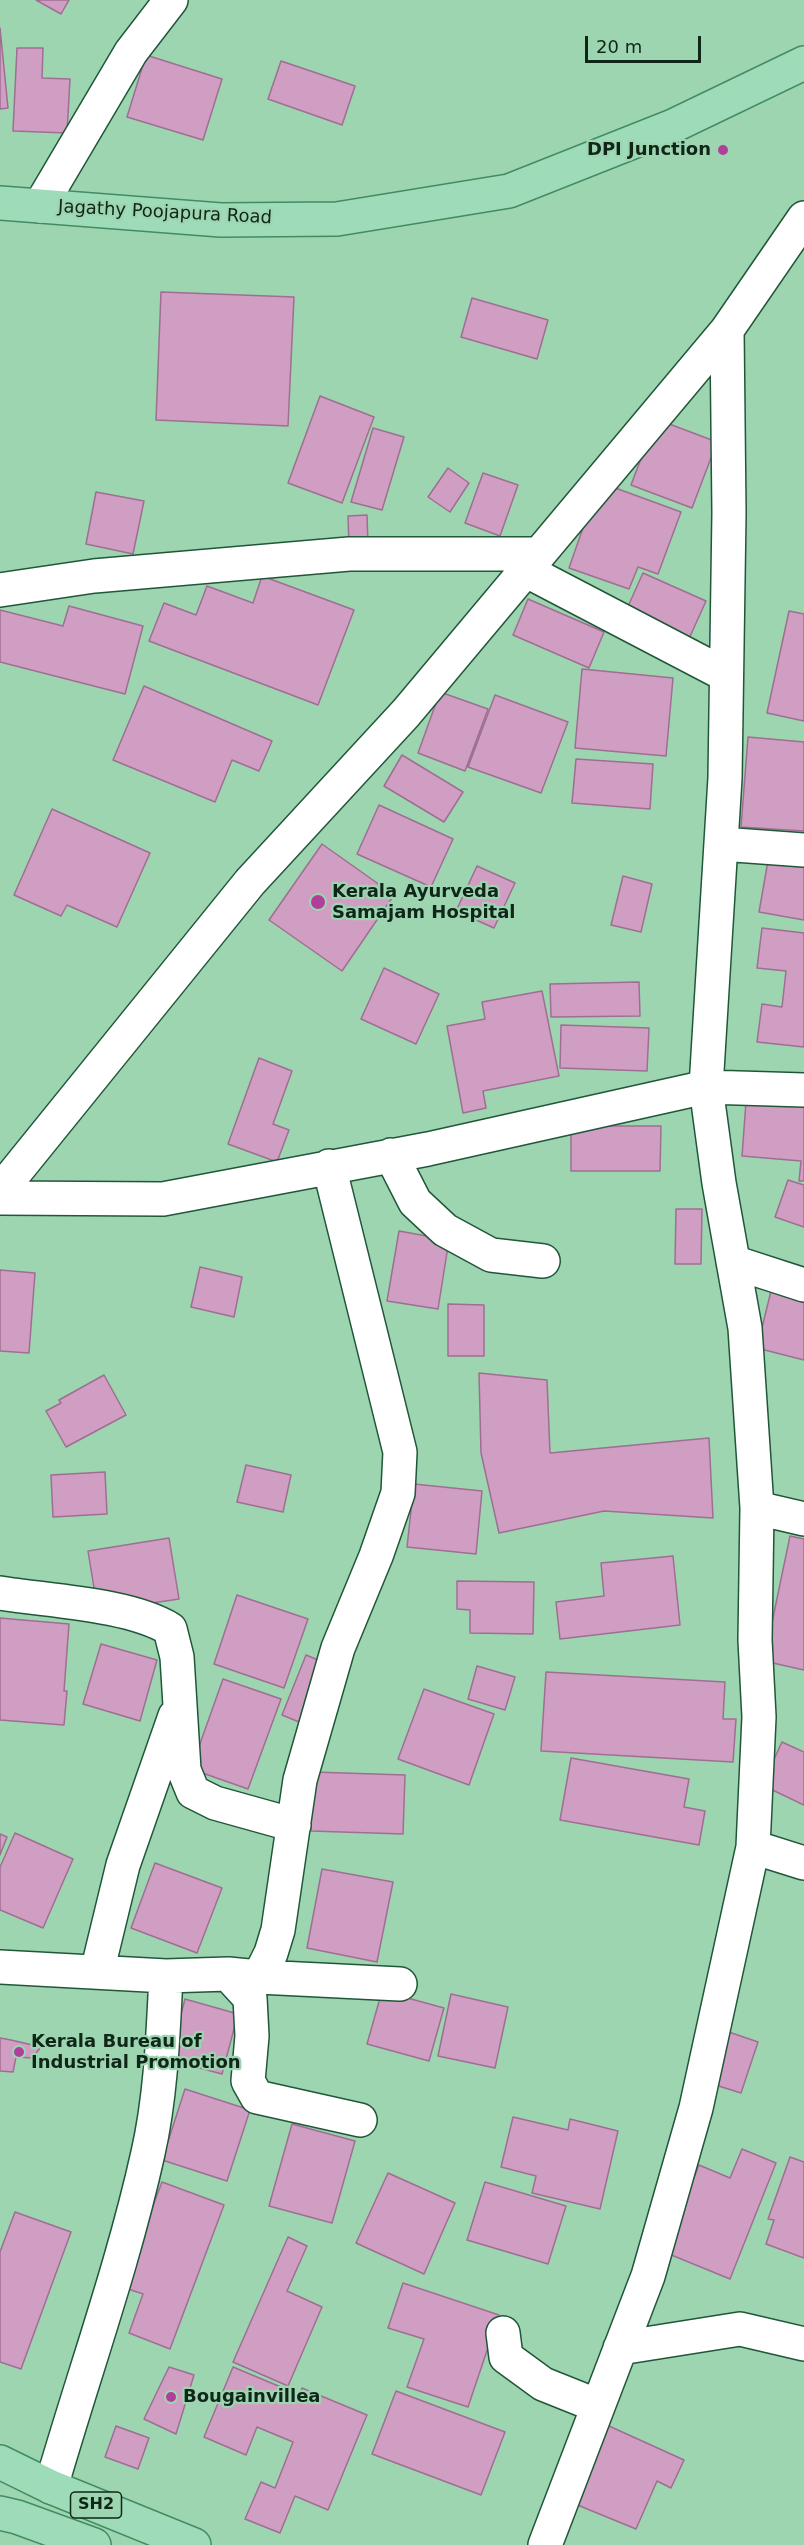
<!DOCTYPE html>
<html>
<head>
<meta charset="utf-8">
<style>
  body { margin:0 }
  #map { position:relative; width:804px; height:2545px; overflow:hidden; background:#9dd5b1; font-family:"DejaVu Sans",sans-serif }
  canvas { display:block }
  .scale { position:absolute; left:585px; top:36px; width:116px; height:27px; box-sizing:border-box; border:3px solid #102619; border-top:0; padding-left:8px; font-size:18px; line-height:21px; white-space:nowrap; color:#102619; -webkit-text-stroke:4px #9dd5b1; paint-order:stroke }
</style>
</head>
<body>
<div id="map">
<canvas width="804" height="2545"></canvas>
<div class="scale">20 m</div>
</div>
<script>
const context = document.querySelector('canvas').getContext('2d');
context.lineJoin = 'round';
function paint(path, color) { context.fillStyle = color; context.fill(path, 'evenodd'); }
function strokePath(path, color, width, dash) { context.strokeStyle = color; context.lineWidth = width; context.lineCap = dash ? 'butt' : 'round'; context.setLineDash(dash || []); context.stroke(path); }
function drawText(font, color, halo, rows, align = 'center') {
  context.font = font + ' "DejaVu Sans",sans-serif'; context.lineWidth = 4.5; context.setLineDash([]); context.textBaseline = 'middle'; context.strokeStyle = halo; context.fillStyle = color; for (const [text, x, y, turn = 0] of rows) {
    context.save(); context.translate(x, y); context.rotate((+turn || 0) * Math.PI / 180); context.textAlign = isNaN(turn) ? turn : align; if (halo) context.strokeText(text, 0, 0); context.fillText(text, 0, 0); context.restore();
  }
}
const building = new Path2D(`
  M36,0h33l-8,14z
  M0,28l8,80 -8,1z
  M17,48h26l-1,30 28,1 -3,54 -54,-2z
  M146,55l76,24 -19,61 -76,-23z
  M281,61l74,25 -13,39 -74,-26z
  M161,292l133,5 -6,129 -132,-6z
  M472,298l76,22 -11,39 -76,-22z
  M320,396l54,21 -32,86 -54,-20z
  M656,419l61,23 -25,66 -61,-23z
  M373,428l31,9 -22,73 -31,-8z
  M448,468l21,15 -19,29 -22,-15z
  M483,473l35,12 -18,51 -35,-13z
  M599,482l82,30 -23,62 -20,-7 -9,22 -60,-21z
  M96,492l48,9 -11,53 -47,-10z
  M367,515l1,30 -19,1 -1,-30z
  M643,573l63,28 -18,40 -63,-28z
  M262,576l92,34 -36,95 -169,-64 15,-38 32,12 11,-29 46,17z
  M528,599l76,33 -15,36 -76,-33z
  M69,606l74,20 -18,68 -125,-32v-52l63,16z
  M789,611l15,3v107l-37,-8z
  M582,669l91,9 -7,78 -91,-8z
  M144,686l128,55 -13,30 -27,-11 -17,42 -102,-42z
  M440,692l48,17 -23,62 -47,-18z
  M495,695l73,27 -27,71 -73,-26z
  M748,737l56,5v89l-63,-4z
  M402,755l61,37 -19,30 -60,-36z
  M576,759l77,5 -3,45 -78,-6z
  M379,805l74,34 -22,48 -74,-33z
  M52,809l98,44 -33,74 -50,-22 -6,11 -47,-21z
  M322,844l72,51 -52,76 -73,-51z
  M769,855l35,7v58l-45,-8z
  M477,866l38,17 -21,45 -38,-17z
  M623,876l29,8 -11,48 -30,-7z
  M762,928l42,5v114l-47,-5 5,-38 20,3 4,-36 -29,-3z
  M384,968l55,26 -23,50 -55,-25z
  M639,982l1,34 -89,1 -1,-33z
  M542,991l17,85 -76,15 3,17 -23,5 -16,-87 38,-7 -3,-17z
  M561,1025l88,3 -2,43 -87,-3z
  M259,1058l33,13 -19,53 16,6 -12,32 -49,-18z
  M746,1102l58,4v75h-5l2,-20 -59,-5z
  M571,1126h90l-1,45h-89z
  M788,1180l16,5v42l-29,-10z
  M676,1209h26l-1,55h-26z
  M399,1231l50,9 -11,69 -51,-8z
  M200,1267l42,10 -8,40 -43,-10z
  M0,1270l35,3 -6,80 -29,-2z
  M772,1287l32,8v65l-47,-12z
  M448,1304l36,1v51h-36z
  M479,1373l68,7 3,73 159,-15 4,80 -109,-7 -105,22 -18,-80z
  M104,1375l22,40 -60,32 -20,-36 15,-8 -2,-3z
  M246,1465l45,10 -8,37 -46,-10z
  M105,1472l2,42 -54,3 -2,-42z
  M414,1484l68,7 -6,63 -69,-7z
  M790,1536l14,3v131l-40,-9z
  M169,1538l10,61 -40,6 -42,1 -9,-55z
  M673,1556l7,69 -120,14 -4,-37 48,-6 -3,-33z
  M457,1581l77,1 -1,52 -63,-1v-23l-13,-1z
  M237,1595l71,24 -24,69 -70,-24z
  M0,1618l69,6 -5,67h3l-3,34 -64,-5z
  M101,1644l56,16 -17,61 -57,-17z
  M306,1655l22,9 -24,60 -22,-9z
  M477,1666l38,11 -10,33 -37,-11z
  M546,1672l179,10 -2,37h13l-3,43 -192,-11z
  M223,1679l58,20 -33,90 -57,-20z
  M424,1689l70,25 -25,71 -71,-26z
  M782,1742l22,10v53l-42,-20z
  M571,1758l118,21 -5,28 21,4 -6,34 -139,-25z
  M313,1772l92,3 -2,59 -92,-3z
  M15,1833l58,26 -30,69 -43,-18v-43z
  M0,1834l7,3 -7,18z
  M155,1863l67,25 -25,65 -66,-25z
  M322,1869l71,13 -16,80 -70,-14z
  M382,1991l62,17 -15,53 -62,-17z
  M451,1994l57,13 -13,61 -57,-12z
  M185,1999l53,15 -16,60 -53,-14z
  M726,2031l32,11 -17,51 -32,-10z
  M0,2038l11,2 30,7 -9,11 -16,-1 -3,15 -13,-1z
  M185,2089l65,21 -23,71 -65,-21z
  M513,2117l55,13 2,-11 48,12 -18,78 -68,-16 4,-17 -35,-9z
  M292,2124l63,17 -23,82 -63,-17z
  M742,2149l34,14 -46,116 -66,-27 35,-87 31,13z
  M790,2157l14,5v96l-38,-14 8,-24 -6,-1z
  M388,2173l67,30 -31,71 -68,-31z
  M162,2182l62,23 -54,144 -41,-16 14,-39 -21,-7z
  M485,2182l81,24 -18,58 -81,-24z
  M15,2212l56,20 -50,137 -21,-7v-110z
  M288,2237l19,9 -20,45 35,16 -34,79 -55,-24z
  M403,2283l96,32 -31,92 -61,-20 17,-48 -36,-11z
  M169,2367l25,8 -18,59 -32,-15z
  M233,2367l67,28 2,-7 65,27 -39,95 -33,-14 -15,37 -35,-14 16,-37 14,6 18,-46 -36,-15 -11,28 -42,-18z
  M396,2391l109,41 -24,63 -109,-41z
  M116,2426l33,12 -11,31 -33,-12z
  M609,2426l75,34 -13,28 -14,-7 -21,48 -61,-25z`);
const minor = new Path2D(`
  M40,206l91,-154 40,-52
  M525,570l201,105
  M0,590l94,-14 255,-22h189
  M721,844l83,6
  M391,1155l24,47 30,28 46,25 52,6
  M0,1191l250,-309 156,-169 321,-383 77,-112
  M0,1198l163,1 265,-50 278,-62 98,3
  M733,1262l71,23
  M757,1508l47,11
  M0,1593c49,8 129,11 170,36l7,28 7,113 9,22 22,11 79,22
  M753,1847l51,16
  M0,1967l166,9 62,-2 31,3 12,-24 7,-23 22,-150 38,-132 38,-92 22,-63 2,-41 -71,-286
  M97,1972l26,-107 52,-149
  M228,1974l22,24 2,38 -4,45 9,16 103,23
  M259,1977l141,7
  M503,2333l3,24 37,27 55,22
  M620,2348l120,-19 64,15
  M51,2487c32,-111 72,-221 97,-334 13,-57 15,-118 18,-177
  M545,2545l103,-269 48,-168 57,-261 6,-130 -4,-77 2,-132 -12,-180 -26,-145 -13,-96 19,-309 4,-265 -2,-183`);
const major = new Path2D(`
  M0,203l221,17 116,-1 172,-28 164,-65 131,-63
  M0,2462l51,25 143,58
  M0,2513l17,4 77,28`);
const markers = [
  [723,150,6,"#b03f9a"],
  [318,902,8,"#b03f9a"],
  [19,2052,6,"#b03f9a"],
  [171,2397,6,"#b03f9a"]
];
const shields = [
  [96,2505,51]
];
const shieldNames = [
  ["SH2",96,2505]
];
const poiNames = [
  ["DPI Junction",711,150,"right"],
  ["Kerala Ayurveda",332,892],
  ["Samajam Hospital",332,913],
  ["Kerala Bureau of",31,2042],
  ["Industrial Promotion",31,2063],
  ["Bougainvillea",183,2397]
];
const streetNames = [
  ["Jagathy Poojapura Road",165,213,3]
];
paint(building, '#d09ec2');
strokePath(building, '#9e6f92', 1.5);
strokePath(minor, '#215739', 36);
strokePath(major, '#428c62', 36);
strokePath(minor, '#fff', 33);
strokePath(major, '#9edbb8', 33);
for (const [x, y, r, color] of markers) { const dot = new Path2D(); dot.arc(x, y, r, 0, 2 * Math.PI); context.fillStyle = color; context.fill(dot); strokePath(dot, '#9dd5b1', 2); }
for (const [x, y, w] of shields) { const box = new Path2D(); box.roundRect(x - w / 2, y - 13, w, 26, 4.5); context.fillStyle = '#9dd5b1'; context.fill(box); strokePath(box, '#102619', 1.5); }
drawText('bold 16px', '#102619', null, shieldNames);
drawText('bold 18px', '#102619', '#9dd5b1', poiNames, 'left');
drawText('18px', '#102619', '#9dd5b1', streetNames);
</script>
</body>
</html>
